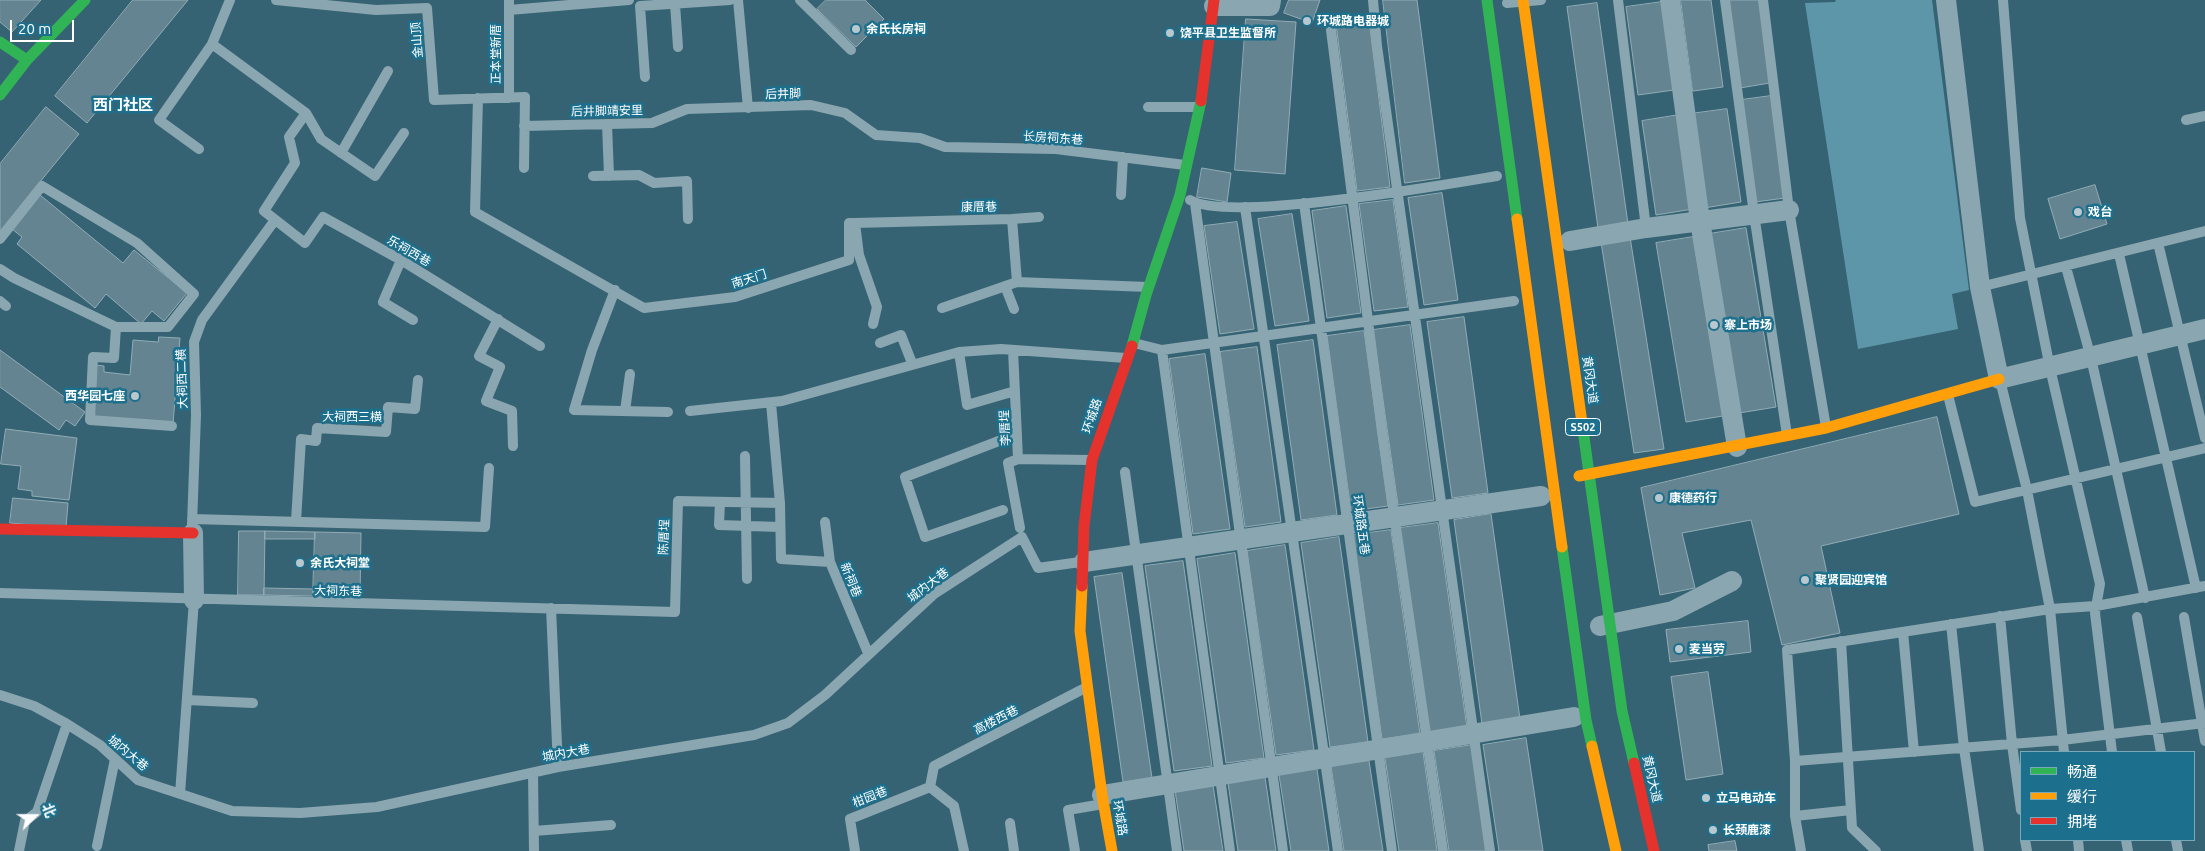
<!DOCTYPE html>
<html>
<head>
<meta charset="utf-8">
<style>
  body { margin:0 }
  #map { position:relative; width:2205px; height:851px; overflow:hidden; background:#366373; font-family:Ubuntu,"Noto Sans SC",sans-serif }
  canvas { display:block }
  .legend { position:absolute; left:2020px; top:751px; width:175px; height:90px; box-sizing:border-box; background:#1c708d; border:1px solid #77a9bb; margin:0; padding:6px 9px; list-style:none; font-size:15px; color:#fff }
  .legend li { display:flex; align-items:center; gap:10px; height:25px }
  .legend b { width:25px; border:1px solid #77a9bb }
  .north { position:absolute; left:10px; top:791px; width:50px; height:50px; -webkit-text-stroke:4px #1c708d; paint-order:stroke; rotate:68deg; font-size:14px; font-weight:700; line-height:20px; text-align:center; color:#fff }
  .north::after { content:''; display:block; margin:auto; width:18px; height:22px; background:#fff; clip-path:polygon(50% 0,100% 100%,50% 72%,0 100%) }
  .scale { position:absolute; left:10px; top:20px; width:64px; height:22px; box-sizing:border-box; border:2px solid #fff; border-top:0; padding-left:6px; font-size:15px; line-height:18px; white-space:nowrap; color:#fff; -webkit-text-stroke:4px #1c708d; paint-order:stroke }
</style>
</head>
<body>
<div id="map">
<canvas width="2205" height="851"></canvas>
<ul class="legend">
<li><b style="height:6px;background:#30b455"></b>畅通</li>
<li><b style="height:6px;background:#ff9f0a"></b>缓行</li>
<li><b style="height:6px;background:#e5322d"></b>拥堵</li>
</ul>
<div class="north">北</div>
<div class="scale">20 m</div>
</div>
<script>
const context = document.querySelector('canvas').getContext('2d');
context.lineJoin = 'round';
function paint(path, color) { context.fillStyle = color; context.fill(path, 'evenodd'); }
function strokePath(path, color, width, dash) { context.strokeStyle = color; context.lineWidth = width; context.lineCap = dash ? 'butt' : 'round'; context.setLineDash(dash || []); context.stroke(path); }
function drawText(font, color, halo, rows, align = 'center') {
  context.font = font + ' Ubuntu,"Noto Sans SC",sans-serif'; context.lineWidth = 5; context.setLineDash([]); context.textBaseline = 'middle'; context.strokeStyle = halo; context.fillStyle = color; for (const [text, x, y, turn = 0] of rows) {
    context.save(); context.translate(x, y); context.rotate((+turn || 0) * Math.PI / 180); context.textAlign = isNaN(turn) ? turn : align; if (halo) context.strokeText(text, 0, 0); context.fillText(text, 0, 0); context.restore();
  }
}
const water = new Path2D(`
  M1836,0h96l37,290 -17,4 6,35 -100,20 -53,-346 30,-1z`);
const building = new Path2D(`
  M0,0h41l-29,32 -12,-10z
  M133,0h55l-101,123 -32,-27z
  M826,0h39l19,19 -28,28 -39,-38z
  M1289,0h31l-8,23 -28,-10z
  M1383,0h34l23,178 -35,5z
  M1681,0h30l12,87 -30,4z
  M1728,0h31l11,83 -30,5z
  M1662,2l12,88 -36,5 -12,-88z
  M1597,3l31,221 -30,4 -31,-221z
  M1246,19l50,3 -11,152 -50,-4z
  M1369,20l21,167 -33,4 -21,-167z
  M1771,96l14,102 -30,4 -14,-102z
  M46,107l33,27 -79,97v-67z
  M1727,109l14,93 -37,6 -14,-94z
  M1679,115l14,94 -37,6 -14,-94z
  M1202,168l29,5 -4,29 -30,-5z
  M2095,185l12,39 -47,15 -12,-40z
  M1442,193l16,107 -34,5 -16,-107z
  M40,195l83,68 11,-13 53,43 -23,28 -12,-10 -11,13 -35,-30 -11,14 -78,-64 5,-7 -10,-8z
  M1393,200l15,107 -34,4 -15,-107z
  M1346,206l15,107 -34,5 -15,-107z
  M1292,214l17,107 -34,5 -17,-107z
  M1237,222l17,107 -34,5 -16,-108z
  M1746,228l30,179 -37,6 -30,-179z
  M1630,237l34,212 -30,4 -33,-211z
  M1693,237l30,179 -37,6 -30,-179z
  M1464,317l24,176 -36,5 -25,-176z
  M1410,325l24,175 -36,5 -25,-175z
  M1364,331l24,175 -37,5 -24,-175z
  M159,337l21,1 -7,86 -80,-6 3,-53 8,1v6l26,3 3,-35 25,2z
  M1313,340l24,175 -36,5 -24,-175z
  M1257,347l24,175 -36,5 -25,-175z
  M0,350l85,62 -10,14 -9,-6 -7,10 -59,-43z
  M1205,354l25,175 -37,5 -24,-175z
  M1937,417l22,97 -138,32 19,87 -58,12 -31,-125 -69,13 13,55 -35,7 -19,-107z
  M6,429l71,9 -8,62 -37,-4v-5l-14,-2 3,-23 -20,-2z
  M13,498l55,5 -2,25 -56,-5z
  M1491,514l29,205 -38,5 -28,-204z
  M1438,523l29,205 -38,5 -29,-205z
  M1391,530l29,204 -38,5 -29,-204z
  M239,531h26l-1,64h-26z
  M265,531l50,1v7h-50z
  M315,532l46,1 -1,64 -47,-1z
  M1339,537l29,205 -38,5 -29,-204z
  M1285,545l29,205 -38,5 -29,-204z
  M1235,553l29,205 -38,5 -29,-204z
  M1183,561l29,205 -38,5 -29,-205z
  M1122,573l30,205 -29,4 -29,-205z
  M264,588l50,1 -1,7 -49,-1z
  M1748,621l3,31 -81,10 -4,-32z
  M1708,672l15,102 -37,6 -15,-103z
  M1526,738l17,113h-44l-16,-106z
  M1472,745l15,106h-38l-15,-100z
  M1423,752l14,99h-38l-14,-93z
  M1369,761l14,90h-39l-13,-85z
  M1317,769l12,82h-38l-12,-76z
  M1265,777l11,74h-38l-10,-68z
  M1213,785l10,66h-39l-9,-61z
  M1735,841l2,10h-28l-1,-6z`);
const lane = new Path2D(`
  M230,0l-18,44 94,69 15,26 54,37 29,-43
  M276,0l100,10 51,-2 7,92 91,-3 -1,71
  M509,0v98
  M738,0l10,108
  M800,0l51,50
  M1373,0l4,46 113,805
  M1618,0l28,228
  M1725,0l29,214 33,221
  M1763,0l26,210 37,217
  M2003,0l17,218 30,150 50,216 -5,29 17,139
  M1507,3l34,-3
  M675,4l3,43
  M509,10l120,-10
  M1331,30l51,401 61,420
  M645,77l-5,-71 90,-6
  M478,98l-3,114 169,96 91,-11 114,-37v-37h6
  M1148,107h50
  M306,113l-17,24 6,26 -31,48 41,32 18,-26 78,43 139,86
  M2186,120l19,-4
  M607,124l2,52
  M524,126l128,-3 35,-14 124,-4 34,8 31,22 44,3 25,9 111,2 129,16
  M199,149l-40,-29 53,-76
  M341,153l47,-82
  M593,176l46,-1 15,8 33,-2 1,38
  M1121,195l2,-38
  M1190,200c39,23 253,-15 307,-24
  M1195,203l88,648
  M1304,203l88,648
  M1245,207l93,644
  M1012,219l27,-2
  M0,239l42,-53 95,57 57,51 -26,33h-52l-102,-49 -14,-9
  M2158,243l47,195
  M2119,254l77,334
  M401,260l-18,42 30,18
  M2066,267l25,91 54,240
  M1005,286l9,23
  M1980,287l225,-56
  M615,290l-23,60 -18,60 94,2
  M0,301l6,5
  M942,308l75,-26
  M498,319l-19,37 21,11 -14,34 26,10 1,35
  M873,324l4,-17 -18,-52 -4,-32 157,-4 5,63 131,5
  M116,327l-2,31 -21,-1 -3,63 82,6
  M880,343l21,-8 11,28
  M1134,343l28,7 352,-49
  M1013,350l5,109 -10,4 12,65
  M1162,350l68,501
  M959,352l8,53 48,-14
  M2000,380l27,110 23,119 14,143
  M1948,395l27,107 230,-54
  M771,403l9,100 1,56 49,3 38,91
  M625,411l5,-37
  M690,411l92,-10 177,-49 42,-3 125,9
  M745,456l2,123
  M1018,459l72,1
  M1125,472l52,379
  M720,502l-1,23 60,2
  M1003,510l-78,27 -20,-60 112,-43
  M192,519l293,8 4,-59
  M296,521l5,-82 15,2 1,-13 69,4 2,-25 27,2 3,-29
  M825,522l5,40
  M192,525l4,-110 -2,-73 8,-22 73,-100
  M0,593l675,19 3,-111 102,2
  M551,608l7,159
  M2000,616l12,128 9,66
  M2137,617l24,135
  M2184,617l21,124
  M1951,624l13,124 15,103
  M1903,632l11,120
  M1841,641l11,187 24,23
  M0,695l34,11 33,18 33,21 38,35 94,31 68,2 77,-6 181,-40 196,-32 34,-12 37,-28 109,-101 88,-57 16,31 42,-6
  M187,700l66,3
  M1795,761l267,-21 143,-17
  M533,773l1,78
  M930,787l4,-21 151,-78
  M930,787l24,19 10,45
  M180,794l14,-194
  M1795,816l56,-6
  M1010,823l4,28
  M534,831l77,-6
  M2025,840l2,11
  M2078,840l1,11
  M2126,840l2,11
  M2176,840l2,11
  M97,846l18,-87
  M19,851l6,-30 12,-9 30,-88
  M855,851l-5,-32 80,-32
  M1075,851l-7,-41 35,-6
  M1801,851l-6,-35v-55l-8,-111 263,-41 46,-3 109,-20`);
const street = new Path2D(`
  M1670,0l30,221 37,226
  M1946,0l34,287 19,92 206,-50
  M1214,6h56l1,-6
  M1570,241l76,-13 143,-18
  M193,533l1,67
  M1084,562l457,-66
  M1600,626l73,-15 59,-30
  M1102,795l472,-78`);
const fast = new Path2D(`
  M1487,0l30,219
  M0,42l27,18
  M0,95l27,-35 58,-60
  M1132,346l14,-51 34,-100 21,-94
  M1583,430l39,281 12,52
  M1562,547l24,173 6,26`);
const slow = new Path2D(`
  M1523,0l60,430
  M1517,219l45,328
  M1579,476l247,-48 173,-49
  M1082,586l-2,45 22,164 10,56
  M1592,746l24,105`);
const jam = new Path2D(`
  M1201,101l13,-101
  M0,529l193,4
  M1082,586l2,-60 8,-66 40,-114
  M1634,763l20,88`);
const markers = [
  [1307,21,5,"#b9c8ce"],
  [856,29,5,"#b9c8ce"],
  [1170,33,5,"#b9c8ce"],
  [2078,212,5,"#b9c8ce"],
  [1714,325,5,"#b9c8ce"],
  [135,396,5,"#b9c8ce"],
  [1659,498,5,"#b9c8ce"],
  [300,563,5,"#b9c8ce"],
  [1805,580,5,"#b9c8ce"],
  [1679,649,5,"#b9c8ce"],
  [1706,798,5,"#b9c8ce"],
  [1713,830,5,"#b9c8ce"]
];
const shields = [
  [1583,427,35]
];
const shieldNames = [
  ["S502",1583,427]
];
const poiNames = [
  ["环城路电器城",1317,21],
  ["余氏长房祠",866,29],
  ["饶平县卫生监督所",1180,33],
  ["戏台",2088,212],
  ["寨上市场",1724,325],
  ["西华园七座",125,396,"right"],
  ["康德药行",1669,498],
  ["余氏大祠堂",310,563],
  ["聚贤园迎宾馆",1815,580],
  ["麦当劳",1689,649],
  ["立马电动车",1716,798],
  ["长颈鹿漆",1723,830]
];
const streetNames = [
  ["金山顶",417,40,-94],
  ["正本堂新厝",496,54,-90],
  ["后井脚",783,94,-2],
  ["后井脚靖安里",607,111,-1],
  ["长房祠东巷",1053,138,4],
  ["康厝巷",979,207,-1],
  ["乐祠西巷",409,251,30],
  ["南天门",749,279,-17],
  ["大祠西二横",182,379,-92],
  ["黄冈大道",1590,380,82],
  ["环城路",1092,416,-71],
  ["大祠西三横",352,417],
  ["李厝埕",1005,428,-93],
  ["环城路五巷",1361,525,82],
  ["陈厝埕",664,537,-88],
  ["新祠巷",851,580,68],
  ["城内大巷",928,585,-37],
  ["大祠东巷",338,591,1],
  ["高楼西巷",996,720,-27],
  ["城内大巷",128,753,40],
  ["城内大巷",566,753,-10],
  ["黄冈大道",1652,779,77],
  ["柑园巷",870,797,-21],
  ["环城路",1120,818,80]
];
const quarterNames = [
  ["西门社区",123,105]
];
paint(water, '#5e96a9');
paint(building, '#638490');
strokePath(building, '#92acb6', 1);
strokePath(lane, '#8aa6b0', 10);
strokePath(street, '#8aa6b0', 20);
strokePath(fast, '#30b455', 11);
strokePath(slow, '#ff9f0a', 11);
strokePath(jam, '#e5322d', 11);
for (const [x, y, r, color] of markers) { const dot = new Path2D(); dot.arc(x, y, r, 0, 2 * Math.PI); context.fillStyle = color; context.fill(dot); strokePath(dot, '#1c708d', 2); }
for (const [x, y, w] of shields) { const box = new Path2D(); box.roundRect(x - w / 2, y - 8.5, w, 17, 4); context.fillStyle = '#1c708d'; context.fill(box); strokePath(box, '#fff', 1); }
drawText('bold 11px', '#fff', null, shieldNames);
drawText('bold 12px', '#fff', '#1c708d', poiNames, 'left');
drawText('12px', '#fff', '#1c708d', streetNames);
drawText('bold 15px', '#fff', '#1c708d', quarterNames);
</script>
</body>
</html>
